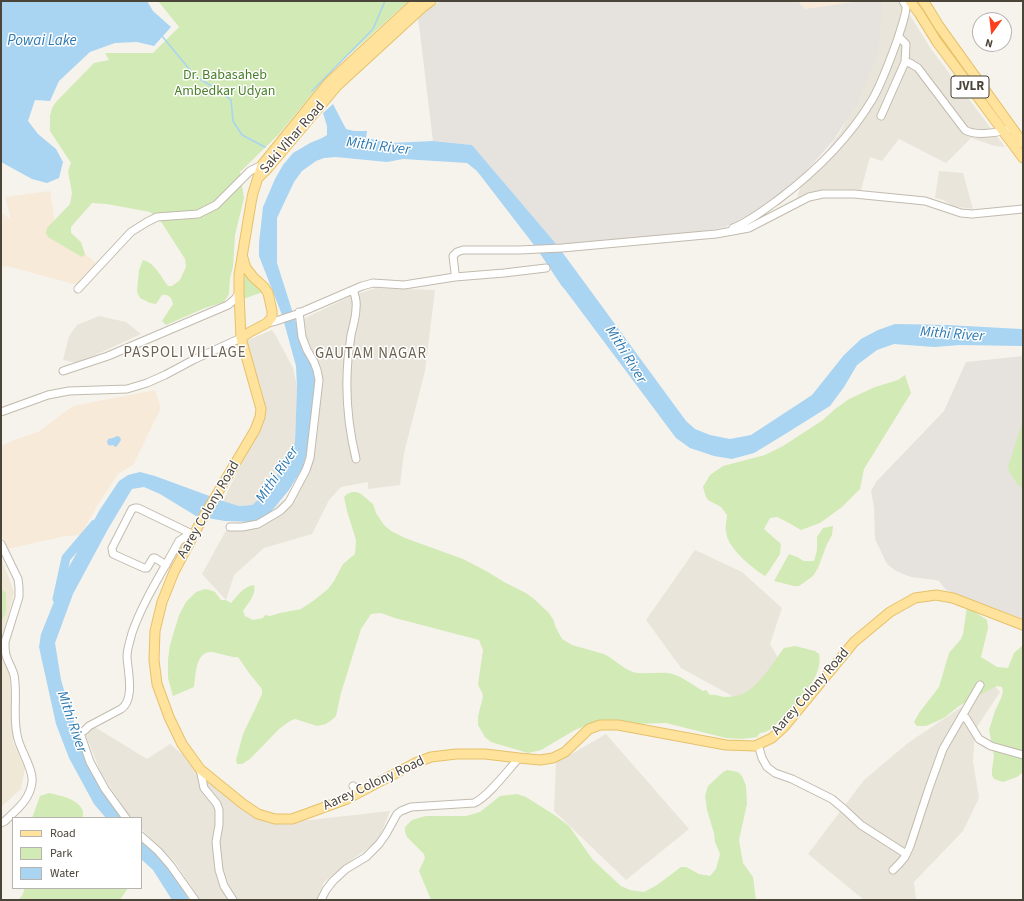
<!DOCTYPE html>
<html>
<head>
<meta charset="utf-8">
<style>
  body { margin:0 }
  #map { position:relative; width:1024px; height:901px; overflow:hidden; background:#f6f3ec; font-family:"Source Sans 3",sans-serif }
  canvas { display:block }
  .frame { position:absolute; inset:0; border:2px solid #4b4439; pointer-events:none }
  .legend { position:absolute; left:12px; top:817px; width:130px; height:72px; box-sizing:border-box; background:#fff; border:1px solid #b7b4b0; margin:0; padding:5px 7px; list-style:none; font-size:12px; color:#4b4439 }
  .legend li { display:flex; align-items:center; gap:8px; height:20px }
  .legend b { width:20px; border:1px solid #b7b4b0 }
  .north { position:absolute; left:972px; top:12px; width:40px; height:40px; box-sizing:border-box; background:#fff; border:1px solid #b7b4b0; border-radius:50%; rotate:195deg; font-size:11px; font-weight:700; line-height:16px; text-align:center; color:#4b4439 }
  .north::after { content:''; display:block; margin:auto; width:14px; height:18px; background:#fc3f1d; clip-path:polygon(50% 0,100% 100%,50% 72%,0 100%) }
</style>
</head>
<body>
<div id="map">
<canvas width="1024" height="901"></canvas>
<div class="frame"></div>
<ul class="legend">
<li><b style="height:5px;background:#ffe39c"></b>Road</li>
<li><b style="height:11px;background:#d2eab5"></b>Park</li>
<li><b style="height:11px;background:#a9d4f2"></b>Water</li>
</ul>
<div class="north">N</div>
</div>
<script>
const context = document.querySelector('canvas').getContext('2d');
context.lineJoin = 'round';
function paint(path, color) { context.fillStyle = color; context.fill(path, 'evenodd'); }
function strokePath(path, color, width, dash) { context.strokeStyle = color; context.lineWidth = width; context.lineCap = dash ? 'butt' : 'round'; context.setLineDash(dash || []); context.stroke(path); }
function drawText(font, color, halo, rows, align = 'center') {
  context.font = font + ' "Source Sans 3",sans-serif'; context.lineWidth = 3; context.setLineDash([]); context.textBaseline = 'middle'; context.strokeStyle = halo; context.fillStyle = color; for (const [text, x, y, turn = 0] of rows) {
    context.save(); context.translate(x, y); context.rotate((+turn || 0) * Math.PI / 180); context.textAlign = isNaN(turn) ? turn : align; if (halo) context.strokeText(text, 0, 0); context.fillText(text, 0, 0); context.restore();
  }
}
const residential = new Path2D(`
  M881,1h20l30,48 74,98 -10,-1 -24,-8 -25,25 -47,-24 -17,22 -12,-4 -9,33 -34,-1 -31,12 4,-13 41,-57 26,-51z
  M939,171l24,2 10,36 -21,-3 -9,-6 -8,-2z
  M376,288l59,2 -10,81 -21,82 -4,32 -32,4v-7l-27,5 -12,13 -17,34 -48,14 -30,27 -8,25 -24,-26 27,-49 29,-3 27,-23 16,-24 5,-16 11,-83 -18,-55 52,-25z
  M99,316l27,6 15,12 -63,29 -15,-3 6,-24 8,-11z
  M272,330l4,6 17,32 4,19 -2,55 -6,15 -25,38 -12,10 -13,1 -16,-5 34,-69 8,-24 -3,-15 -16,-52z
  M695,550l47,22 40,36 -12,36 14,24 -28,41 -75,-41 -35,-48z
  M994,685l6,7 -25,38 -2,31 6,37 -16,33 -49,51 2,18h-52l-56,-46 56,-74 44,-37z
  M93,726l54,33 23,-15 88,74 16,6 116,-13 -12,30 -25,18 -29,23 -8,18h-116l-25,-38 -34,-33v-11h-10l-30,-45 -17,-42z
  M606,734l83,95 -63,51 -72,-69 2,-48z`);
const commercial = new Path2D(`
  M798,1h62l-55,9z
  M50,191l6,39 40,33 -19,22 -70,-19 -6,1v-55l10,8 -6,-23z
  M155,390l6,18 -28,57 -15,9 -21,32 -16,29 -15,1 -59,13 -6,-17v-86l16,-7 21,-7 35,-26z`);
const industrial = new Path2D(`
  M440,1h358l7,8 55,-8h23l-5,52 -21,51 -24,37 -32,36 -48,36 -28,14 -25,5 -143,13 -85,-100 -19,-2 -20,-2 -15,-124z
  M1023,356v263l-77,-29 -7,-9 -4,-1 -24,-3 -15,-6 -9,-7 -12,-25 -1,-32 -3,-16 5,-9 68,-71 22,-49z`);
const education = new Path2D(`
  M1,557l13,35 -13,52z
  M1,647l9,28 3,67 12,26 -4,21 -20,18z`);
const green = new Path2D(`
  M158,1h251l-7,6 -72,65 -51,62 -39,38 4,26 -9,37 -2,32 -3,11 -1,16 -5,8 -19,6 -39,17 -4,-4 11,-17 -2,-6 -4,-3h-5l-6,9 -6,-1 -10,-5 -3,-6 2,-22 4,-10c12,3 18,17 25,26h4l8,-6 6,-13 -1,-8 -25,-39 -10,-8 -43,-8 -15,-1 -21,24v6l10,9 4,12 -3,3 -34,-20 -2,-4 1,-5 23,-24 2,-11 -4,-22 3,-8 -21,-32v-15l2,-8 4,-6 38,-39 15,-3 -4,-7h48l26,-26z
  M245,271l18,21 -20,7z
  M905,375l6,18 -47,76 -4,20 -18,18 -22,16 -19,7 -12,-7 -12,-6 -7,1 -6,11 17,15 -1,10 -11,17 -4,5c-14,-9 -38,-28 -39,-45 -1,-5 1,-11 1,-16l-6,-8 -13,-7 -2,-3 -3,-10 7,-12 13,-9 42,-11 18,-9 40,-26 12,-11 14,-10 26,-12 23,-7z
  M1023,420v68l-4,-2 -8,-11 -3,-8z
  M352,492h5l4,2 12,10 3,9 8,12 7,6 14,7 58,21 25,13 16,10 22,11 8,6 15,14 5,8 1,5 7,13 10,6 32,9c10,5 18,14 29,18 11,3 22,0 34,1 13,1 25,12 36,18l3,-1 4,5c6,-1 10,2 15,2 4,0 11,-1 15,-2 17,-5 34,-34 44,-47l11,-2 20,5 4,3c5,22 -21,48 -35,62 -7,7 -14,17 -24,17l-3,4 -15,2 -16,-1 -60,-15 -34,1 -34,-3 -23,9 -34,20 -13,3 -37,-11 -6,-5 -7,-12v-9l5,-19 -1,-5 -2,-3 -2,-5 5,-34 -4,-10 -84,-22 -14,-5 -10,1 -10,15 -20,64 -5,23 -3,3 -7,5 -9,2 -22,-7 -5,2 -11,8 -29,30 -8,5h-5l-1,-4 7,-26 13,-27 6,-13v-5l-13,-16 -11,-16c-3,0 -6,0 -9,-1 -6,-1 -11,-3 -16,-4 -18,-2 -17,23 -19,35l-21,9 -5,-18v-19l2,-14 9,-30 7,-13 10,-10 9,-3 5,1 5,2 6,8h5l5,3c6,-7 13,-17 23,-18 3,9 -6,18 -11,26l2,5 8,4 10,-2 2,-3 5,1 10,-3 21,-4 12,-8 15,-12 6,-8 9,-17 12,-10 1,-14 -9,-29 -3,-14 3,-3z
  M833,526l-1,9 -5,9 -9,24 -5,8 -14,10h-5l-20,-5 15,-27 8,3 7,4h10l3,-11v-13l6,-9z
  M1,589l5,4v18l-5,12z
  M967,607l20,13 1,8 -7,29 16,10 11,1 6,-15 9,-8v127l-6,5 -14,5 -9,-3 -2,-4v-5l2,-14 -5,-26 6,-19 7,-15 1,-5 -1,-4 -5,-1 -38,20 -15,12 -18,8h-9l-3,-4 5,-9 20,-26 10,-34 12,-14 2,-5z
  M727,770l11,2 4,4 4,10 1,18 -8,36 4,23 10,14 3,23h-325l-12,-29 6,-13 -1,-4 -17,-17 -2,-5v-5l7,-7 14,-4h40l14,-4 20,-16 17,-2 9,3 30,19 13,10 24,34 28,26 9,4 14,2 13,-7 24,-18h5l13,7 11,2 6,-7 4,-15 -5,-12 -1,-9 -7,-23 -2,-14 3,-10 15,-14z
  M49,793c11,3 29,5 34,18 0,2 0,5 0,7h-51l8,-22z
  M25,888h103l-6,9 -3,3h-101l4,-4z`);
const water = new Path2D(`
  M1,1h146l6,10 18,16 -17,19 -17,-4 -22,1 -25,9 -31,29 -9,20 -15,-1 -7,21 10,13 18,15 7,13 -4,16 -12,5 -15,-4 -31,-17z
  M333,104l13,25 8,2h13l-1,7 24,5 43,-2 39,4 85,100 129,176 9,8 15,6 20,4 21,-4 61,-40 32,-40 17,-16 17,-9 17,-6 52,1 74,4h2v17l-63,-1 -26,2 -40,-3 -17,6 -20,15 -13,22 -14,19 -48,30 -28,17 -22,6 -18,-3 -24,-8 -14,-10 -110,-147 -5,-6 -24,-36 -60,-78 -10,-8 -64,-4 -16,3 -51,-5 -12,1 -8,3 -14,10 -8,11 -17,36v45l26,82 11,26 3,12 -9,66 -6,20 -13,21 -19,23 -16,9 -29,-1 -29,-5 -36,-22 -16,-7 -12,2 -24,40 -35,65 -18,49 6,37 11,37 31,75 21,26h-18l-12,-14 -25,-46 -13,-34 -17,-77 2,-13 25,-62 14,-25 19,-36 20,-30 9,-6 12,-3 15,4 68,25 16,5 13,-1 12,-10 25,-38 6,-15 2,-55 -1,-21 -14,-51 -23,-59v-13l4,-36 12,-28 8,-14 10,-12 17,-10 12,-5 5,-3v-9l-4,-13z
  M117,436l3,1 1,3 -4,6 -2,1 -2,-2c-3,1 -5,1 -6,-3l1,-3 5,-1z
  M141,838l28,29 20,33h-17l-19,-30 -12,-11z`);
const stream = new Path2D(`
  M162,36l33,40 23,14 13,10 2,21 9,14 23,12
  M312,91l61,-62 12,-28`);
const river = new Path2D(`
  M57,599l9,-41 29,-34`);
const minor = new Path2D(`
  M899,37l7,7 -1,18
  M881,116l24,-54 5,1 8,5 47,62c10,6 30,3 42,0
  M733,228c17,-7 31,-18 46,-29 37,-28 69,-59 93,-99 10,-17 18,-40 25,-59 2,-7 10,-28 9,-35 -1,-1 -2,-4 -3,-5
  M455,273l-2,-17 4,-4 6,-2h56l43,-2 154,-14 33,-6 60,-31 14,-3h31l71,7 36,12 11,1 51,-5
  M78,289l53,-57 16,-10 10,-5 41,-3 18,-9 34,-34 12,-6 2,1
  M353,290c2,5 4,11 3,18 0,9 -3,18 -5,27 -1,8 -2,16 -3,24 -3,34 0,67 8,100
  M267,323l9,-2 21,-7 65,-28 11,-3 31,2 51,-8 49,-4 42,-5
  M63,371l45,-15 120,-51 7,-6 4,-6
  M1,412l47,-17 21,-4 58,-2 20,-6 18,-8 30,-16 46,-21
  M230,527h12l16,-3 22,-13 9,-9 17,-32 4,-12 9,-78 -2,-10 -3,-8 -7,-12 -5,-13 -3,-25
  M1,544l17,35 1,8v10l-14,45c0,4 0,9 1,13 2,7 6,13 8,20 4,21 -2,43 4,64 3,12 16,32 14,43 -2,18 -15,27 -27,39l-4,2
  M166,565l-11,-7h-2l-6,10h-3l-31,-14 -1,-6 20,-39 3,-1h3l56,27
  M962,717l4,1 13,21 12,7 32,9
  M758,744l4,14 5,9 8,6 17,6 40,20 13,11 16,15 45,29
  M200,769l4,19 13,16 2,6v15l-3,17 3,28 5,16 9,14
  M353,786l5,8
  M126,818l-21,-29 -15,-27 -10,-29 5,-3 4,-4 32,-17c14,-9 7,-37 6,-52 0,-8 3,-16 5,-24 11,-32 31,-62 47,-92l6,-4 9,-2
  M141,836l17,15 13,15 24,34
  M893,870l6,-6 6,-7 5,-11 19,-58 14,-39 37,-64
  M321,900l5,-10 7,-9 13,-12 20,-12 13,-13 7,-10 11,-20 4,-3 10,-4 63,-4c14,-6 34,-33 45,-45`);
const major = new Path2D(`
  M417,1l-88,81 -67,83 -9,28 -2,10 -12,72v18l2,45 20,71 -1,8 -5,13 -54,91 -27,51 -12,30 -7,29 -1,29 3,24 12,33 13,27 18,25 43,35 15,10 17,5h17l55,-20 68,-36 16,-6 25,-3h29l34,4 21,2 13,-2 12,-6 24,-23 11,-4h18l108,20 29,1 17,-8 12,-11 70,-85 36,-30 25,-14 21,-3 17,3 70,27
  M910,1l9,12 18,29 86,116
  M923,1l5,7 11,18 84,117
  M259,177l9,-9 69,-82 86,-79 8,-6
  M241,338l9,-6 17,-9 5,-6v-6l-4,-18 -4,-6 -11,-10 -7,-9 -3,-10`);
const shields = [
  [970,87,38]
];
const shieldNames = [
  ["JVLR",970,87]
];
const parkNames = [
  ["Dr. Babasaheb",225,76],
  ["Ambedkar Udyan",225,92]
];
const streetNames = [
  ["Saki Vihar Road",293,138,-49],
  ["Aarey Colony Road",209,510,-60],
  ["Aarey Colony Road",811,692,-49],
  ["Aarey Colony Road",374,784,-25]
];
const waterNames = [
  ["Powai Lake",42,42],
  ["Mithi River",378,147,7],
  ["Mithi River",952,335,4],
  ["Mithi River",625,355,58],
  ["Mithi River",278,475,-56],
  ["Mithi River",71,722,71]
];
const neighbourhoodNames = [
  ["PASPOLI VILLAGE",185,354],
  ["GAUTAM NAGAR",371,355]
];
paint(residential, '#eae5da');
paint(commercial, '#f7ead8');
paint(industrial, '#e6e2dd');
paint(education, '#efe8d6');
paint(green, '#d2eab5');
paint(water, '#a9d4f2');
strokePath(stream, '#a9d4f2', 1.5);
strokePath(river, '#a9d4f2', 9);
strokePath(minor, '#c2bbae', 9);
strokePath(major, '#e6c16a', 11);
strokePath(minor, '#fff', 7);
strokePath(major, '#ffe39c', 9);
for (const [x, y, w] of shields) { const box = new Path2D(); box.roundRect(x - w / 2, y - 11, w, 22, 3); context.fillStyle = '#fff'; context.fill(box); strokePath(box, '#4b4439', 1); }
drawText('bold 13px', '#4b4439', null, shieldNames);
drawText('14px', '#4a7f2a', '#fff', parkNames);
drawText('14px', '#4b4439', '#fff', streetNames);
drawText('italic 15px', '#2e7ab2', '#fff', waterNames);
context.letterSpacing = '1px';
drawText('15px', '#6e6250', '#fff', neighbourhoodNames);
context.letterSpacing = '0px';
</script>
</body>
</html>
